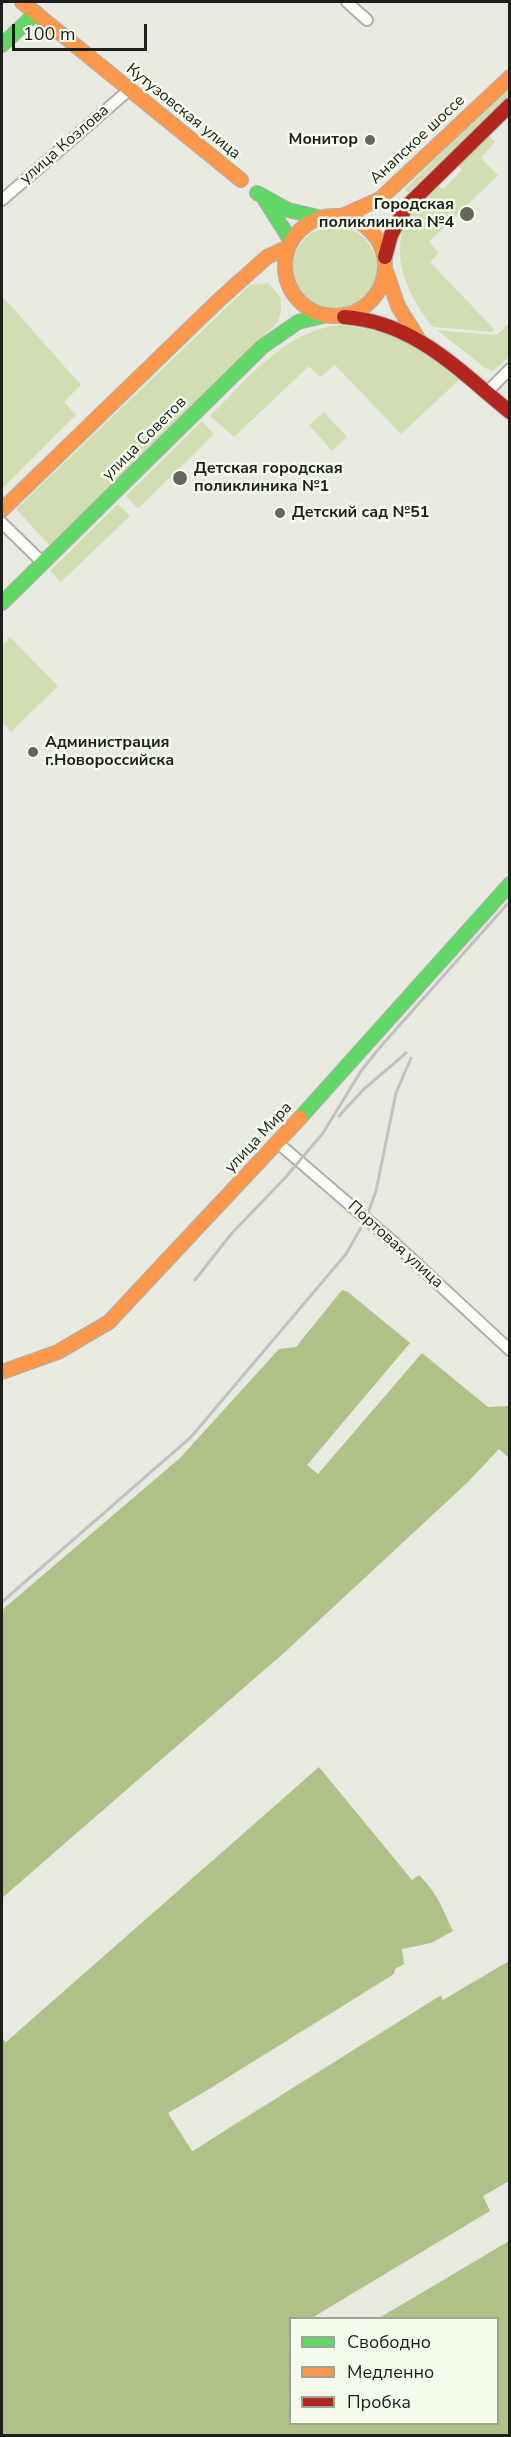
<!DOCTYPE html>
<html>
<head>
<meta charset="utf-8">
<style>
  body { margin:0 }
  #map { position:relative; width:511px; height:2437px; overflow:hidden; background:#e8eae2; font-family:"Nunito Sans",sans-serif }
  canvas { display:block }
  .frame { position:absolute; inset:0; border:3px solid #1d1f1a; pointer-events:none }
  .legend { position:absolute; left:289px; top:2317px; width:210px; height:108px; box-sizing:border-box; background:#f6fcec; border:2px solid #9fa498; margin:0; padding:8px 10px; list-style:none; font-size:18px; color:#1d1f1a }
  .legend li { display:flex; align-items:center; gap:12px; height:30px }
  .legend b { width:30px; border:2px solid #9fa498 }
  .scale { position:absolute; left:12px; top:24px; width:135px; height:27px; box-sizing:border-box; border:3px solid #1d1f1a; border-top:0; padding-left:8px; font-size:18px; line-height:21px; white-space:nowrap; color:#1d1f1a; -webkit-text-stroke:4px #f6fcec; paint-order:stroke }
</style>
</head>
<body>
<div id="map">
<canvas width="511" height="2437"></canvas>
<div class="frame"></div>
<ul class="legend">
<li><b style="height:8px;background:#63d668"></b>Свободно</li>
<li><b style="height:8px;background:#ff974d"></b>Медленно</li>
<li><b style="height:8px;background:#b3261e"></b>Пробка</li>
</ul>
<div class="scale">100 m</div>
</div>
<script>
const context = document.querySelector('canvas').getContext('2d');
context.lineJoin = 'round';
function paint(path, color) { context.fillStyle = color; context.fill(path, 'evenodd'); }
function strokePath(path, color, width, dash) { context.strokeStyle = color; context.lineWidth = width; context.lineCap = dash ? 'butt' : 'round'; context.setLineDash(dash || []); context.stroke(path); }
function drawText(font, color, halo, rows, align = 'center') {
  context.font = font + ' "Nunito Sans",sans-serif'; context.lineWidth = 5; context.setLineDash([]); context.textBaseline = 'middle'; context.strokeStyle = halo; context.fillStyle = color; for (const [text, x, y, turn = 0] of rows) {
    context.save(); context.translate(x, y); context.rotate((+turn || 0) * Math.PI / 180); context.textAlign = isNaN(turn) ? turn : align; if (halo) context.strokeText(text, 0, 0); context.fillText(text, 0, 0); context.restore();
  }
}
const green = new Path2D(`
  M509,86v9l-100,97 -4,-1v-2z
  M488,135l7,7 -14,16 17,17 -69,67 10,11 -9,9 64,67 -3,3 -58,-5c-27,-33 -48,-80 -19,-119 7,-9 15,-17 22,-25l7,6 19,-19 -4,-5z
  M293 268a42 42 0 1 1 84 0a42 42 0 1 1-84 0Z
  M268,283c15,16 16,18 10,39l-229,223 -33,-36 234,-224z
  M2,296l79,89 -17,17 12,13 -74,74z
  M509,323v34l-16,14 -8,-3 -48,-38 60,5z
  M340,325c58,7 75,19 119,55l-58,54 -66,-69 -15,12 -11,-11 -75,71 -24,-21c38,-37 74,-85 130,-91z
  M324,412l23,25 -15,14 -23,-26z
  M202,421l12,13 -76,75 -12,-13z
  M118,504l12,12 -69,66 -11,-11z
  M10,637l48,49 -47,46 -9,-10v-76z`);
const water = new Path2D(`
  M342,1290l6,2 62,51 -103,122 11,9 104,-121 66,54 21,-1v52l-10,-9 -31,33 -183,170 -283,246v-288l178,-152 99,-109 17,-2z
  M319,1767l93,113 7,-5c19,19 23,33 34,56l-22,12 -29,6 2,15 -9,5 -1,5 -225,140 24,37 246,-159 4,8 66,-39v220l-26,15 7,15 -175,105 1,2h-26v106h208v-106h-119l130,-77v194h-507v-397l4,4z`);
const pier = new Path2D(`
  M437,1989l4,1 2,4 -251,157 -24,-38 89,-51 -84,52 20,33 183,-115 5,-12z`);
const street = new Path2D(`
  M347,2l20,18
  M2,200l127,-110
  M486,393l24,-24
  M2,523l40,39
  M278,1143l114,98 118,109`);
const fast = new Path2D(`
  M2,45l34,-32
  M257,193l31,17 34,8
  M265,200l26,41
  M2,603l260,-256 36,-25 25,-6
  M300,1118l210,-234`);
const slow = new Path2D(`
  M22,2l219,178
  M285 266a50 50 0 1 1 100 0a50 50 0 1 1-100 0Z
  M342,216l38,-17 130,-122
  M386,271l12,35 19,31
  M2,510l218,-211 47,-42 21,-10
  M2,1372l56,-20 51,-30 191,-204`);
const jam = new Path2D(`
  M385,257l6,-22 15,-28 104,-102
  M344,317c71,5 114,53 166,95`);
const rail = new Path2D(`
  M339,1116l24,-26 43,-37
  M195,1280l37,-47 53,-55 38,-45 38,-62 21,-26 128,-144
  M2,1602l189,-165 155,-183 20,-35 10,-28 20,-98 15,-35`);
const markers = [
  [370,140,6,"#646660"],
  [467,214,8,"#646660"],
  [180,478,8,"#646660"],
  [280,513,6,"#646660"],
  [33,752,6,"#646660"]
];
const streetNames = [
  ["Кутузовская улица",183,112,39],
  ["Анапское шоссе",418,140,-43],
  ["улица Козлова",65,145,-41],
  ["улица Советов",145,439,-45],
  ["улица Мира",259,1138,-47],
  ["Портовая улица",395,1245,42]
];
const poiNames = [
  ["Монитор",358,140,"right"],
  ["Городская",454,205,"right"],
  ["поликлиника №4",454,223,"right"],
  ["Детская городская",194,469],
  ["поликлиника №1",194,487],
  ["Детский сад №51",292,513],
  ["Администрация",45,743],
  ["г.Новороссийска",45,761]
];
paint(green, '#d0deb2');
paint(water, '#afc186');
paint(pier, '#e8eae2');
strokePath(street, '#aeb0aa', 14);
strokePath(fast, '#aeb0aa', 16);
strokePath(slow, '#aeb0aa', 16);
strokePath(jam, '#aeb0aa', 16);
strokePath(street, '#fcfcfb', 10);
strokePath(fast, '#63d668', 14);
strokePath(slow, '#ff974d', 14);
strokePath(jam, '#b3261e', 14);
strokePath(rail, '#c1c1bf', 3);
for (const [x, y, r, color] of markers) { const dot = new Path2D(); dot.arc(x, y, r, 0, 2 * Math.PI); context.fillStyle = color; context.fill(dot); strokePath(dot, '#f6fcec', 2); }
drawText('16px', '#1d1f1a', '#f6fcec', streetNames);
drawText('bold 16px', '#1d1f1a', '#f6fcec', poiNames, 'left');
</script>
</body>
</html>
